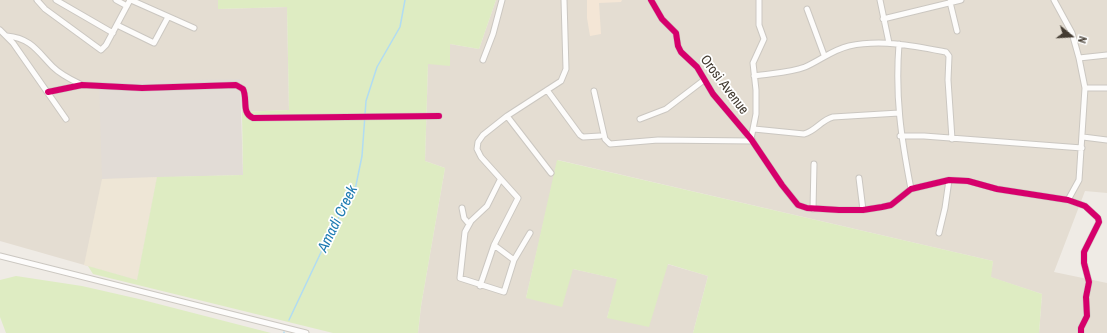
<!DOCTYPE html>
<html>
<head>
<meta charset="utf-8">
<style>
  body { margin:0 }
  #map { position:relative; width:1107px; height:333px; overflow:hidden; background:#efebe5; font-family:"Archivo Narrow",sans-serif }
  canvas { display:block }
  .north { position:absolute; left:1051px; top:16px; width:40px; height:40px; -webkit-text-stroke:3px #fff; paint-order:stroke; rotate:108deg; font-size:11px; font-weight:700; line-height:16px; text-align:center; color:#443c32 }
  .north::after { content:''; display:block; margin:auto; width:14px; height:18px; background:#443c32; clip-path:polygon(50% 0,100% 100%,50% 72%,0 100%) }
</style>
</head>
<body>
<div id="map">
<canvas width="1107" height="333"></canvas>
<div class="north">N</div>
</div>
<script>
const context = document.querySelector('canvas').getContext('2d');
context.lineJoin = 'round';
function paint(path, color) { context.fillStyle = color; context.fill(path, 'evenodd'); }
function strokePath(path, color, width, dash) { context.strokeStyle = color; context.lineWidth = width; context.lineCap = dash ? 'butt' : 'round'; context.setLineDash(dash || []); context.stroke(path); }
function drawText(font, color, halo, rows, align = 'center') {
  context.font = font + ' "Archivo Narrow",sans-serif'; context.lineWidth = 3.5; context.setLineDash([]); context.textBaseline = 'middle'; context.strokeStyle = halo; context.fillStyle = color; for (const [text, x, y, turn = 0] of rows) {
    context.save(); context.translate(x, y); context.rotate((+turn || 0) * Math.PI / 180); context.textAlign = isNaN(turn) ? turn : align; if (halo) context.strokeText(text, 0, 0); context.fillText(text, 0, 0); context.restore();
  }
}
const residential = new Path2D(`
  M0,0h218v9l69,-2 2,103 -47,2 -2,-33 -138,99 55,-1 -20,103 -137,-39z
  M496,0h611v193l-22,-2 -31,81 53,11v50h-68l3,-39 -52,-17 3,-16 -435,-101 -32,138 47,-29 45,10 -11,39 60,-54 41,12 -15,57h-275l3,-27 24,-138 -20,-7 3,-97 22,-20 29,5z`);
const commercial = new Path2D(`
  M587,0h35l-1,2 -22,1 2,31 -11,2 -3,-18z`);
const industrial = new Path2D(`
  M240,79l3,96 -141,4 -3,-97z`);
const education = new Path2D(`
  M157,177l-20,103 -53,-15 18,-86z`);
const green = new Path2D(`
  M218,0h278l-17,49 -29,-5v22l-22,-2 -3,97 20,7 -24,138 -3,27h-85l-240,-59 -5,-8 49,14 20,-103 86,-2 -1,-63 47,-2 -2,-103 -69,2z
  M557,160l436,101 -2,16 51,17 -3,39h-346l15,-57 -40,-12 -19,63 -42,-9 10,-39 -44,-10 -11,38 -36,-9z
  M16,276l66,10 57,13 132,34h-265l-6,-16v-37z`);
const stream = new Path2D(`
  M289,320l43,-91 23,-39 7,-34 4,-55 11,-34 23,-40 5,-27
  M284,333v-1`);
const street = new Path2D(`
  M37,0l8,9 56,41 5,-5 24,-45
  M56,0l57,33
  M116,0l11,6
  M131,0l63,28
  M651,0l11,19 14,14 2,13 3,6 16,15 16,27 38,45 31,46 16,20 9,3 32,2h24l19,-3 9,-2 20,-16 38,-9 19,1 29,8 71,11 17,6 13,12 1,4 -15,30v11l5,19 -3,15 1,19 -6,12v5
  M880,0l9,43
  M1054,0l18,33 7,25 6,30 -6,92 -11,20
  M950,2l7,29
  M807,9l17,46
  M883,19l78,-19
  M117,25l37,18 14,-26
  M0,30l13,13 53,76
  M7,36c24,2 31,16 46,31 8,8 19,13 29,18
  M899,44c-4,53 2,93 12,145
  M1079,58l28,-3
  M483,60l10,-26 9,-34
  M754,76c17,-3 36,-3 51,-9 16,-7 27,-17 44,-21 33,-7 66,0 97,6l3,4 -1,24 4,59
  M1085,88h22
  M547,90l33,45 3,2 17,-1
  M594,91l11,48 5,5 48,-4 95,1
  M48,92l34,-7 60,3 94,-3 7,4c5,10 -2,24 10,29l186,-2
  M507,116l44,57
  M640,119l26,-10 38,-29
  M754,129l50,5c12,-3 17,-14 29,-17l66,-4
  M900,136h24l158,12
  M1083,137l24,3
  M751,139l5,-25v-24l-3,-27 11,-24 -5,-14v-25
  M859,178l4,32
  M500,180l-13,26 -16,15 -6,11 -5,46 44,14 10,-32 16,-27
  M462,208l2,10 5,6
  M813,209l1,-45
  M939,233l6,-25 4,-28
  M494,245l20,15
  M0,256l306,77
  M480,286l14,-41 24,-47 -37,-41 -4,-8 1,-7 5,-7 24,-19 54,-35 5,-12 -2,-69`);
const cycleway = new Path2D(`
  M651,0l11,19 14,14 2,13 3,6 16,15 16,27 38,45 31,46 16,20 9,3 32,2h24l19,-3 9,-2 20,-16 38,-9 19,1 29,8 71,11 17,6 13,12 1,4 -15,30v11l5,19 -3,15 1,19 -6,12v5
  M48,92l34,-7 60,3 94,-3 7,4c5,10 -2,24 10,29l186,-2`);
const streetNames = [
  ["Orosi Avenue",724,85,53]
];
const waterNames = [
  ["Amadi Creek",338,219,-64]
];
paint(residential, '#e4ddd2');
paint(commercial, '#f4e6d6');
paint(industrial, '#e2dcd6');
paint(education, '#eee6d6');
paint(green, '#deecc2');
strokePath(stream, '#b1dcf2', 1.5);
strokePath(street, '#cbc7c1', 7);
strokePath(street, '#fdfcfb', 5);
strokePath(cycleway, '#d6006c', 6);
drawText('14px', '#443c32', '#fff', streetNames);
drawText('italic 15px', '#207cb2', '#fff', waterNames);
</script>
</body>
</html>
